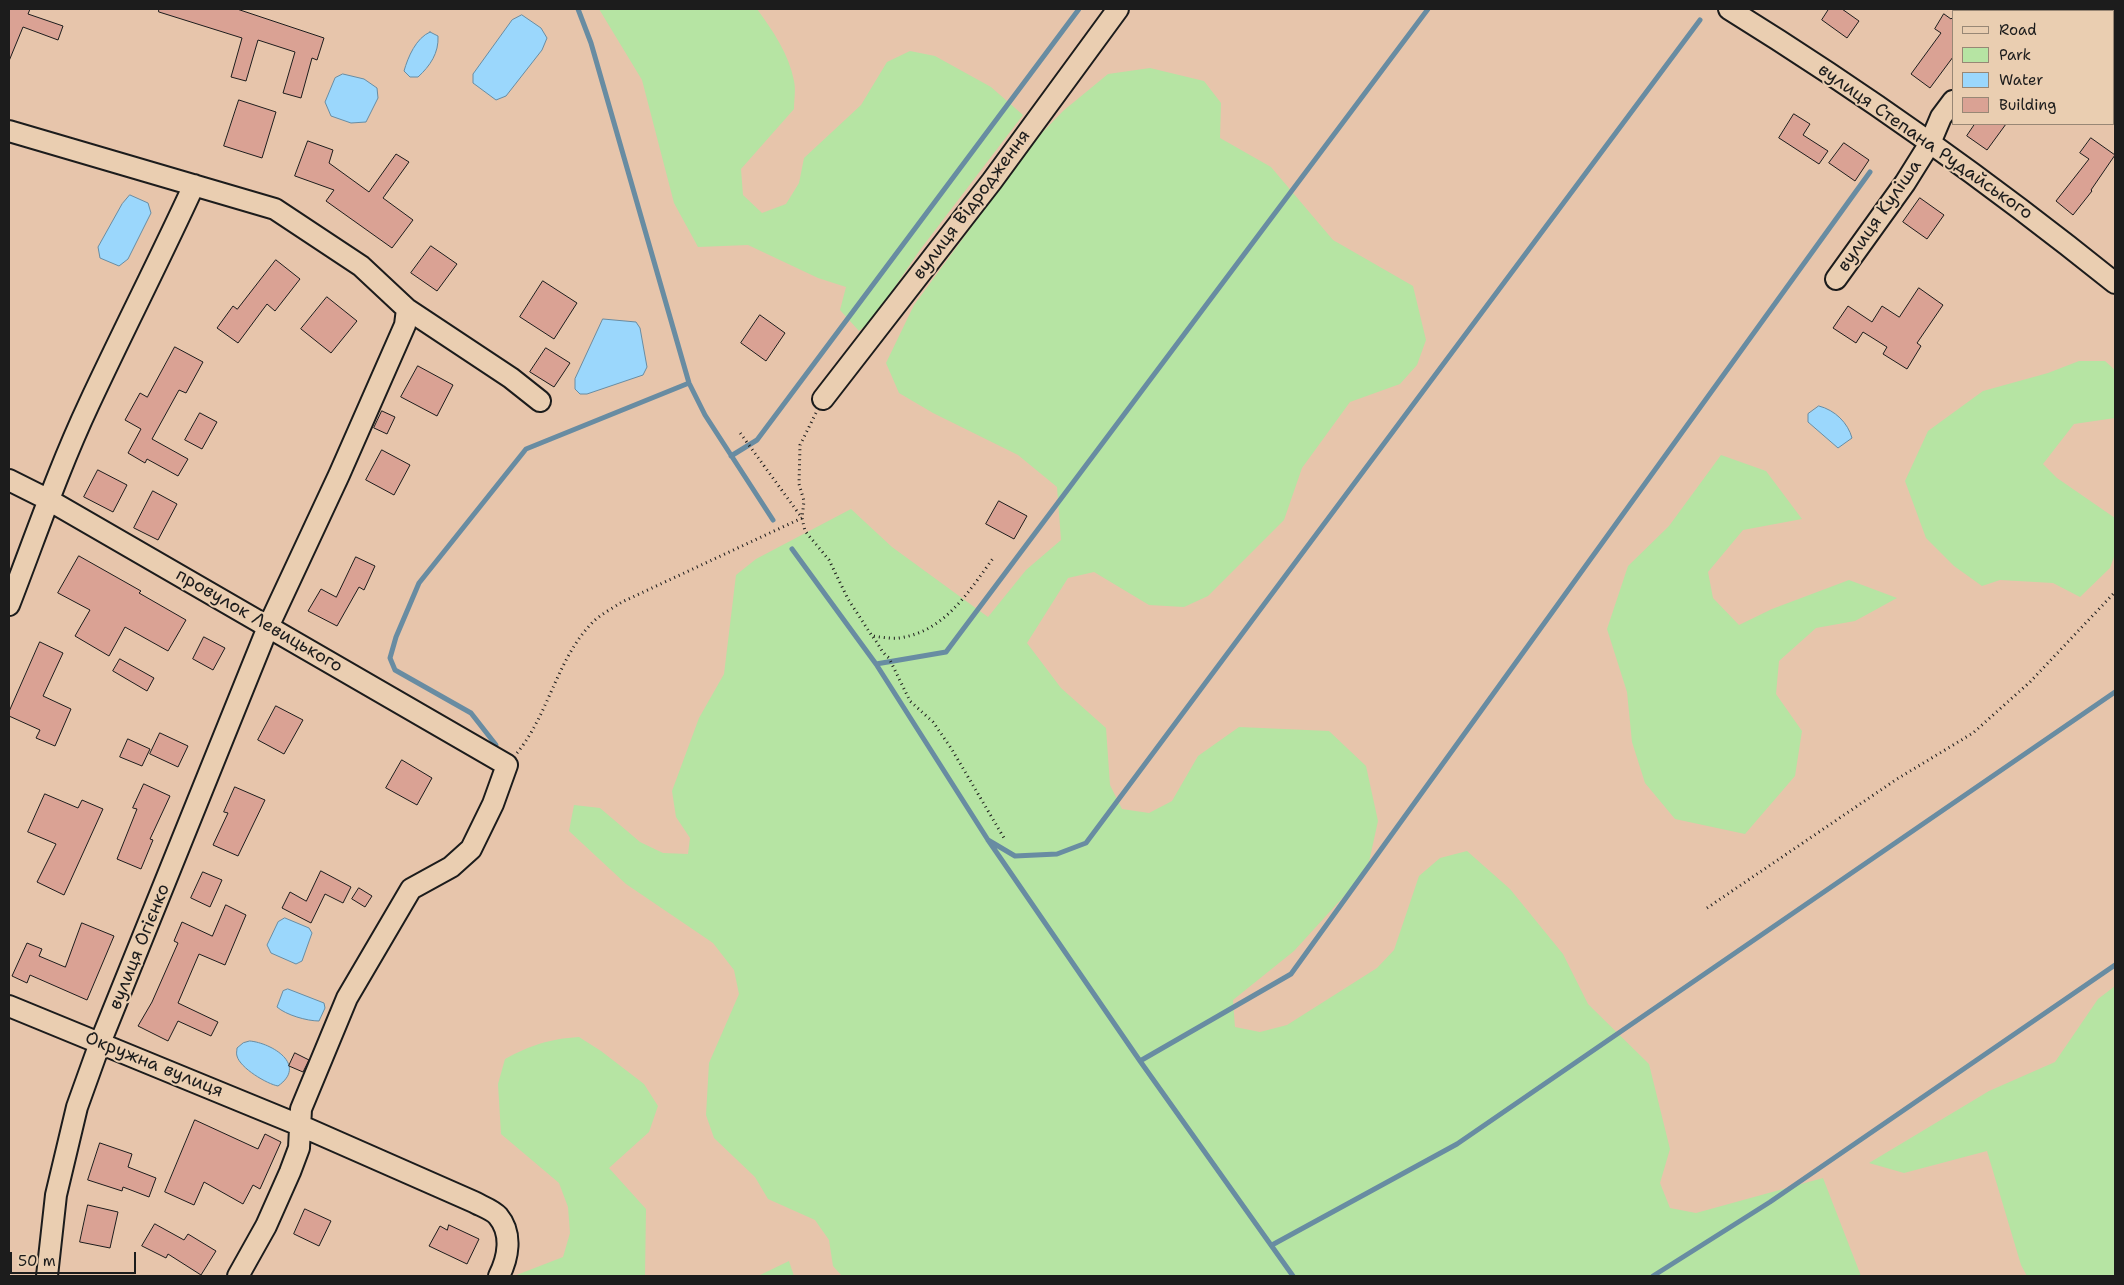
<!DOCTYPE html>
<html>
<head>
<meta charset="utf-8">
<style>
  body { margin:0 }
  #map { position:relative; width:2124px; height:1285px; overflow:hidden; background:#e7c5ab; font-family:"Shantell Sans",sans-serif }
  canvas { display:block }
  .frame { position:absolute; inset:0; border:10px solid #1c1c1c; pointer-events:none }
  .legend { position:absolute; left:1952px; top:10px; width:162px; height:115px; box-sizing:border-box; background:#eaceb1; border:1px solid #988775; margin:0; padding:6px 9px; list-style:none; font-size:15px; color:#1c1c1c }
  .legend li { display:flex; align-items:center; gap:10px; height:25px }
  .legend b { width:25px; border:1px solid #988775 }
  .scale { position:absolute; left:10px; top:1252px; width:126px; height:22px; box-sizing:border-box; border:2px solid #1c1c1c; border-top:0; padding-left:6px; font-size:15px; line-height:18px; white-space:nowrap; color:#1c1c1c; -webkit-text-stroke:4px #eaceb1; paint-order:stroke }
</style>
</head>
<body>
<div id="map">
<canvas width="2124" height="1285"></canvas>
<div class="frame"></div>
<ul class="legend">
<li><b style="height:6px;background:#eaceb1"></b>Road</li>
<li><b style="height:14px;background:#b6e4a3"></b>Park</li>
<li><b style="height:14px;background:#9bd7fc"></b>Water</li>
<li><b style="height:14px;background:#daa294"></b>Building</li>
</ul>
<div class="scale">50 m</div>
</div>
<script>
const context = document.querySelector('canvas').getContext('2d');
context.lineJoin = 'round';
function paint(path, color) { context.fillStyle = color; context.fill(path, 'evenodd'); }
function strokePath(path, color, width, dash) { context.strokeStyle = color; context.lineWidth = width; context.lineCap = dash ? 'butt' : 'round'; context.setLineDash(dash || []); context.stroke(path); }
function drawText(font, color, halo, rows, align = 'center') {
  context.font = font + ' "Shantell Sans",sans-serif'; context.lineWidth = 4; context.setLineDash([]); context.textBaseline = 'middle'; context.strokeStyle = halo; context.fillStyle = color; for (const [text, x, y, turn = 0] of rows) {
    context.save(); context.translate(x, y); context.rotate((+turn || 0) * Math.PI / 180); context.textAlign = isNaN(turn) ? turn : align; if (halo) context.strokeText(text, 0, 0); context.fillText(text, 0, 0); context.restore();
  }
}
const green = new Path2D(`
  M599,9h158c16,22 32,45 37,72 2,9 0,19 0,28l-53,60 2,26 19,18 24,-9 13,-21 5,-25 57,-53 26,-43 23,-11 25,5 56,31 32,28 -103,135 -47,69 -14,12 -19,-21 6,-23 -28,-9 -70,-33 -50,2 -24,-44 -32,-123z
  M1150,68l54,13 17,22 -1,35 51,29 62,73 80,46 13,54 -9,25 -17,19 -50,18 -48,66 -18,52 -76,76 -24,11 -35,-2 -55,-33 -26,6 -41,65 34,45 45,40 4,57 12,24 27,4 23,-12 26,-45 41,-29 90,4 37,35 12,55 -11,50 -73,80 -61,49 2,27 25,5 27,-7 90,-57 17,-18 25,-74 21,-18 27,-7 43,38 53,65 25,50 61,60 21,85 -10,34 10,25 26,5 127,-35 38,98h-1019l-9,-10 -4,-26 -14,-20 -47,-21 -13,-22 -41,-39 -8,-23 3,-52 30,-69 -5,-24 -21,-27 -87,-59 -57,-53 5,-26 26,3 40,34 23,11 25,1 2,-16 -14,-21 -4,-26 27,-73 25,-44 12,-99 20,-16 95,-50 41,38 96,70 38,-47 35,-30 -4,-53 -39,-32 -85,-42 -34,-20 -13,-30 28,-58 122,-166 27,-28 45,-37z
  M2079,361h26l10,9v48l-41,6 -31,40 14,14 58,40v36l-5,14 -30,29 -27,-14 -53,-3 -18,6 -28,-20 -28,-28 -21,-57 23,-50 55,-40 65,-18z
  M1721,455l45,16 36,48 -59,11 -35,42 5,26 26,27 33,-16 77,-29 48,18 -42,23 -39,7 -37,33 -3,33 26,37 -7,45 -50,58 -70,-15 -30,-36 -13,-41 -5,-50 -20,-63 21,-63 41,-40z
  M2115,986v290h-88l-6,-11 -34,-114 -83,22 -35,-10 120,-72 66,-29 43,-63z
  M579,1037l22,14 43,33 14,22 -9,26 -40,36 37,41 -1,67h-131l49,-19 7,-24 -2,-26 -9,-24 -58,-49 -3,-50 7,-25c26,-14 44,-20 74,-22z
  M789,1261l5,15h-36z`);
const water = new Path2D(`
  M522,15l19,13 6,10 -5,12 -36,46 -10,4 -23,-17v-9l39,-54z
  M430,32l8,4c1,17 -8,30 -20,41h-8l-6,-6c4,-14 12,-33 26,-39z
  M343,74l21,5 13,9 1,10 -12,24 -15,1 -20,-7 -6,-14 10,-24z
  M130,195l18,8 3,10 -23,46 -9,7 -19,-8 -2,-11 24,-43z
  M603,319l33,3 4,6 7,39 -4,8 -56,19h-7l-5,-5v-10z
  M1819,406c16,4 29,17 33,32l-14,10 -30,-26v-8z
  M285,918l24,10 3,5 -10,28 -6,3 -25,-11 -4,-8 11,-23z
  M288,989l36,14 1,5 -6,13c-12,0 -33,-6 -42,-14l6,-16z
  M250,1041c22,2 58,24 28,45 -11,-2 -38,-18 -41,-30 -1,-3 0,-5 0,-8l6,-5z`);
const stream = new Path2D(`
  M578,9l13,34 98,340 16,32 68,105
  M731,456l26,-16 322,-431
  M792,549l84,115 112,176 152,221 153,215
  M876,664l70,-12 482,-643
  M496,745l-25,-32 -76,-43 -5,-12 6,-21 23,-54 107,-134 163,-66
  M988,840l27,16 42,-2 29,-11 614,-823
  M1140,1061l151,-87 579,-802
  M1272,1245l185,-101 658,-452
  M1653,1276l117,-74 345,-237`);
const building = new Path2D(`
  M9,9h21l-2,5 35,12 -5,14 -35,-13 -14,34z
  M159,9h78l87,29 -7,22 -5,-2 -11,40 -18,-5 12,-41 -37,-12 -12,41 -15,-4 11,-39 -83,-26z
  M1829,9h13l17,12 -12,17 -25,-18z
  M1944,14l7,5 2,-2v40l-23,31 -19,-14 30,-41 -6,-4z
  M239,100l37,12 -14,46 -38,-12z
  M1794,114l16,10 -7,11 25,16 -9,13 -40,-26z
  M1975,124h31l-19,26 -20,-14z
  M2091,138l24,17 -24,35 1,1 -19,24 -17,-14 33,-42 -9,-6z
  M308,141l25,9 -4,13 40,29 27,-38 13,8 -26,36 30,22 -21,28 -66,-47 8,-11 -39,-14z
  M1844,143l25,17 -14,21 -26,-18z
  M1920,198l24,17 -17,24 -24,-17z
  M431,246l26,18 -20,27 -26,-18z
  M276,260l24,19 -25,32 -8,-7 -29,39 -21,-15 16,-22 4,3z
  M543,281l34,22 -23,36 -34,-22z
  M1919,288l24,17 -26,38 4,3 -14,23 -24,-15 4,-7 -24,-15 -7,11 -23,-15 15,-22 24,16 10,-16 17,11z
  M327,297l30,24 -26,32 -30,-24z
  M760,315l25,18 -19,28 -25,-18z
  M175,347l28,15 -17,31 -7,-3 -27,49 36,20 -10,17 -31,-17 -2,4 -17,-10 13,-24 -16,-9 15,-27 7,4z
  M546,348l24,15 -16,24 -24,-15z
  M418,366l35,19 -16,31 -36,-19z
  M382,411l13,6 -8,17 -13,-6z
  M200,413l17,9 -15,27 -17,-9z
  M382,450l28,15 -16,30 -28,-15z
  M98,470l29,15 -14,27 -29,-15z
  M153,491l24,13 -19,36 -24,-12z
  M999,501l28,15 -13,23 -28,-15z
  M79,556l62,35 -2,2 47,27 -18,31 -43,-24 -16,29 -34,-20 15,-26 -32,-17z
  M356,557l19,9 -11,24 -5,-3 -22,39 -29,-15 13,-22 15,8z
  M204,637l21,11 -12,22 -20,-11z
  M40,642l23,11 -20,43 28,13 -16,37 -19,-8 4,-8 -31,-14v-4z
  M120,659l34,19 -7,13 -34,-20z
  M276,706l27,14 -19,34 -26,-14z
  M160,733l28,13 -10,21 -28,-13z
  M128,739l22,10 -8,17 -22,-9z
  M402,760l30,18 -15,27 -31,-17z
  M144,784l26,12 -20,43 3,1 -12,29 -24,-10 20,-50 -4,-1z
  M235,787l30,13 -27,56 -25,-11 15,-32 -4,-1z
  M45,794l33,14 4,-8 21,9 -39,86 -27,-13 19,-38 -28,-12z
  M321,871l30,16 -8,16 -18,-9 -14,29 -29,-15 8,-16 16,9z
  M203,872l19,8 -12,27 -19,-9z
  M359,888l13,8 -7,11 -13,-8z
  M226,905l20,10 -21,50 -26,-11 -21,49 40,19 -7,14 -33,-15 -10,20 -30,-15 14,-24 26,-59 -4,-2 8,-19 30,14z
  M82,923l32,13 -27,64 -57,-25 -3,8 -15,-7 15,-33 15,6 -3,7 26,11z
  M295,1053l14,7 -6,12 -14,-6z
  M195,1120l63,29 7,-15 16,8 -21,47 -7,-4 -10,19 -39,-22 -10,23 -29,-13z
  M100,1143l32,11 -4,13 28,11 -7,19 -26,-10 -1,4 -34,-11z
  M88,1205l30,7 -8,36 -30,-6z
  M305,1209l26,12 -12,25 -25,-12z
  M155,1224l29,16 4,-6 28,17 -15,24 -33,-21 -2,4 -24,-12z
  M449,1225l30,14 -12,25 -38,-18 11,-20 7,4z`);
const path = new Path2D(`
  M816,413l-16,32 -1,39 5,17 -2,17 3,13 24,29 19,39 24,37c9,1 19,3 27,2 46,-6 70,-47 95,-81
  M873,637c6,7 8,15 16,21l21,43 23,21 18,26 53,90
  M517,753c32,-39 40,-95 76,-131 8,-8 20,-14 29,-20l180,-84 -64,-88
  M1707,908l190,-129 76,-46 57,-51 85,-90`);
const minor = new Path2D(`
  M1729,9c134,83 263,175 386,274
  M2018,11l2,-2
  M9,131l266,78 86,57 46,43 -2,16 -66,150 -71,152 -168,416 -23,64 -21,88 -9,81
  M1836,279l69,-96 25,-40 11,-26 12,-16
  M407,309l104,69 29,23
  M823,399l169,-218 126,-172
  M9,480l38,19 460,266 -14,39 -22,45 -20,18 -40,22 -64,109 -46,111 -2,39 -9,24 -24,54 -28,50
  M9,605c26,-67 49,-135 80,-201 34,-73 71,-145 105,-219
  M9,1006l290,119 175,77c7,4 19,8 24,14 15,18 10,42 1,60`);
const streetNames = [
  ["вулиця Степана Рудайського",1925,142,35],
  ["вулиця Відродження",972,205,-53],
  ["вулиця Куліша",1880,216,-55],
  ["провулок Левицького",259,621,30],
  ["вулиця Огієнко",140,947,-68],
  ["Окружна вулиця",154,1065,22]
];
paint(green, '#b6e4a3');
paint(water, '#9bd7fc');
strokePath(water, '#688ca2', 1);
strokePath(stream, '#688ca2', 5);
paint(building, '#daa294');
strokePath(building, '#1c1c1c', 1);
strokePath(minor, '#1c1c1c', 24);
strokePath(path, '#1c1c1c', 3, [1, 4]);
strokePath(minor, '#eaceb1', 20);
drawText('18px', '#1c1c1c', '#eaceb1', streetNames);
</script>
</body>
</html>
